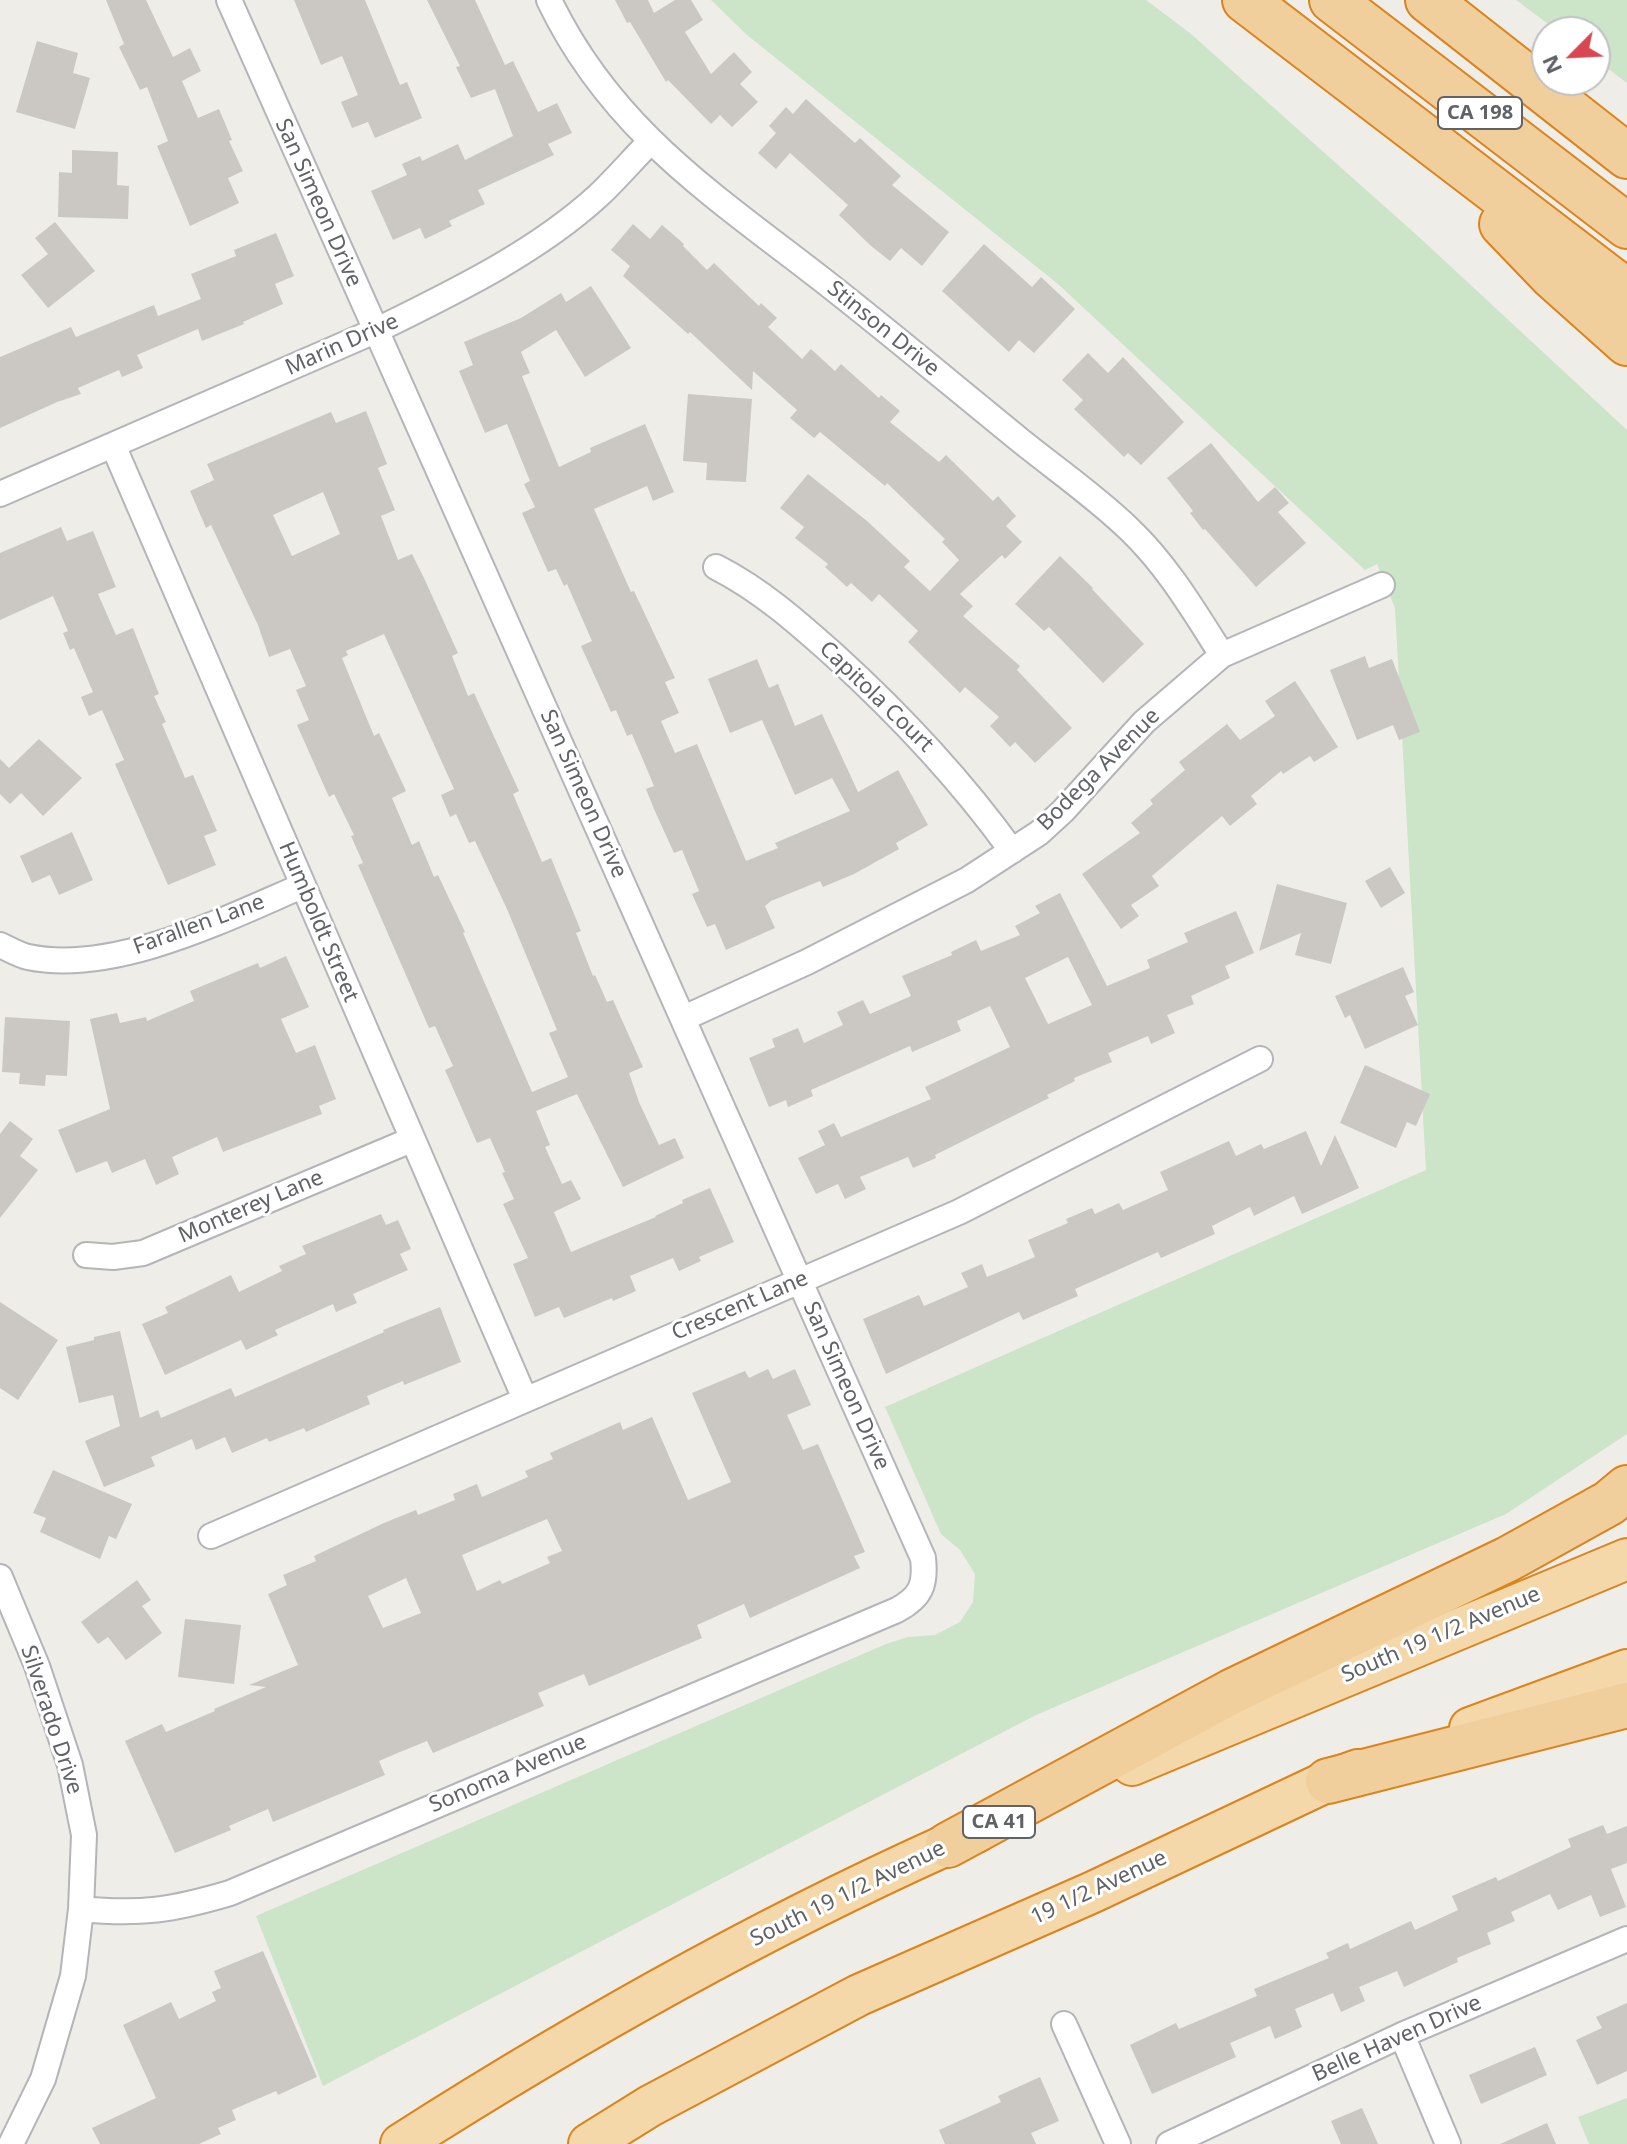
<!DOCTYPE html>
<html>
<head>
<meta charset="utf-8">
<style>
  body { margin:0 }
  #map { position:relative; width:1627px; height:2144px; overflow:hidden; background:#efede8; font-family:"Noto Sans",sans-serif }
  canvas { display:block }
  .north { position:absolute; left:1531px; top:16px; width:80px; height:80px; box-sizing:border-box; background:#fff; border:2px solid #bfc1c2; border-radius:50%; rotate:246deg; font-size:22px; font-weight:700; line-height:32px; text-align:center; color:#5f6366 }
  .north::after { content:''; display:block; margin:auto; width:28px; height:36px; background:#d64751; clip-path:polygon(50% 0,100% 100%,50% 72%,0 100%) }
</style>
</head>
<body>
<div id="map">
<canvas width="1627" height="2144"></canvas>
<div class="north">N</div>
</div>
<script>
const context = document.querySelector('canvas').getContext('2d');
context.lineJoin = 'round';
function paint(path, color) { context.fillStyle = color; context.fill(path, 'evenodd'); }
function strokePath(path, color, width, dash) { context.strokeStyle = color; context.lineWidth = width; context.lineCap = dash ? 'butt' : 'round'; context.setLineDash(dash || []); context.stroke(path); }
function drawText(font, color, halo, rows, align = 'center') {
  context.font = font + ' "Noto Sans",sans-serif'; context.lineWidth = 6; context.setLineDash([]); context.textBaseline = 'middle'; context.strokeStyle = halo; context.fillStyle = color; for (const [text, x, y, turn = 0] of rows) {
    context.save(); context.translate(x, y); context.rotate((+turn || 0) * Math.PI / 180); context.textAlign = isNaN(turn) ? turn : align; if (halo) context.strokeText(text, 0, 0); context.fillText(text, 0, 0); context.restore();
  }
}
const green = new Path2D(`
  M711,0h435l45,34 229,204 207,192v1004l-121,80 -470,201 -713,371 -67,-170 630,-272 22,-7 27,-2 25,-13 13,-20 2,-28 -15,-24 -19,-16 -56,-127 541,-237 -31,-562 -18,-44 -12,6 -307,-286 -311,-249z
  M1516,0h111v83l-32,-24v-27h-36z
  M1627,2098v46h-38l-11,-27z`);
const building = new Path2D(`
  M106,0h40l27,57 17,-9 11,23 -19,10 16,37 21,-9 13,31 -3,1 14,30 -15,7 11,25 -49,23 -33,-80 11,-5 -21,-54 -7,3 -21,-43 5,-3z
  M294,0h71l35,85 7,-3 15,36 -47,20 -7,-16 -16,6 -11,-26 17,-7 -16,-39 -21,9z
  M427,0h48l30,65 8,-4 25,51 19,-9 15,30 -24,11 6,11 -76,35 7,14 -36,17 3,5 -27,13 -5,-11 -27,12 -22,-49 36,-16 -5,-11 18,-8 2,5 36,-17 7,16 48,-24 -18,-47 -24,9 -15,-31 4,-1z
  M615,0h33l6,13 21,-13h16l12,20 -18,12 26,42 23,-22 18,20 -12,12 18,18 -26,25 -12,-12 -9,9 -43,-44 -2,2 -36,-60 -3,1z
  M37,41l41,12 -5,20 17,5 -15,51 -59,-17z
  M806,99l49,44 5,-5 41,38 -9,9 57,47 -27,34 -21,-18 -11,13 -19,-15 -32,-31 9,-10 -58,-52 -14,16 -18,-16 18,-20 -7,-7 17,-19 7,7z
  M72,150l46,2 -1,33 12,1 -1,33 -70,-2 1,-45 13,1z
  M55,222l40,49 -47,37 -27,-33 27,-21 -13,-16z
  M633,224l17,15 12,-14 22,19 -1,2 24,24 7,-7 45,43 2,-3 16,15 -9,9 34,32 9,-10 24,22 6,-7 38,34 2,-3 19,16 -10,11 49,40 7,-7 47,46 5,-5 18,20 -10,10 16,16 -17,17 -3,-4 -42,39 13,12 -10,10 57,50 -3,4 55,58 -37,35 -20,-21 -5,5 -20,-21 9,-9 -34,-30 -5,6 -52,-51 10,-11 -39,-37 -7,8 -21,-19 -4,4 -22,-20 3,-3 -33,-26 9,-11 -24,-19 28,-34 59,47 43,40 -6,6 26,24 29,-31 -17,-18 3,-3 -58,-56 -2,3 -65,-54 -6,6 -24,-20 7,-8 -44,-39 -1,19 -62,-58 -2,2 -65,-58 7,-10 -19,-16z
  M276,233l18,43 -19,8 8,20 -40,18 1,2 -42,17 -4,-12 -61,26 6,13 -21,9 -3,-7 -41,18 3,6 -24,8 -57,26v-71l71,-30 5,10 78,-32 4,11 43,-17 -10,-25 45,-18 -2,-6z
  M984,244l48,43 9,-10 34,32 -41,44 -15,-13 -10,12 -67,-61z
  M591,286l40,62 -46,29 -29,-47 -35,22 9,21 -8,3 37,91 32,-15 -1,-4 55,-24 29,68 -21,9 -6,-15 -53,23 37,83 3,-1 41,87 -10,4 14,31 -18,8 14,32 22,-9 49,117 32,-13 -3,-5 75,-32 -18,-33 -37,17 -33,-75 -32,13 -22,-54 49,-20 12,29 9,-4 17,42 27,-12 36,78 40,-22 30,55 -32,18 3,6 -45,25 -31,13 -3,-6 -49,20 -6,5 10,22 -49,22 -11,-26 -8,3 -15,-33 7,-3 -17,-41 -8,3 -20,-44 -8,-20 8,-3 -22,-52 -5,2 -11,-26 -5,2 -30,-66 11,-5 -25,-57 -3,2 -8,-17 -8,3 -26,-59 13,-6 -11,-23 6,-3 -23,-57 -22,9 -26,-62 14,-6 -9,-23 57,-24 40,-25 5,9z
  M1088,353l20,20 15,-16 61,65 -43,43 -13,-12 -4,4 -50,-48 9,-9 -21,-20z
  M688,394l64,5 -6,83 -40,-2 1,-17 -24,-2z
  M366,411l21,53 -9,4 17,42 -14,6 17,44 14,-6 12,24 34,75 -6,3 16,40 6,-3 45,98 -6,3 29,68 9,-4 30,73 -5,2 17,43 2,-1 12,27 6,-2 30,67 -14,6 10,29 20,43 16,-7 9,20 -61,29 -46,-93 -41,17 14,34 -5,2 17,37 9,-4 10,19 -27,13 17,40 85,-35 -1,-1 28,-13 -1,-3 28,-12 24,54 -35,15 2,4 -22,10 -6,-13 -43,18 6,15 -23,10 -1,-3 -48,20 -5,-11 -24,10 -22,-53 15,-6 -25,-54 11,-5 -12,-26 3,-1 -15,-34 -13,5 -32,-73 8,-4 -18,-40 -6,2 -71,-163 5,-2 -12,-27 3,-1 -20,-41 -5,3 -32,-72 12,-5 -13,-30 10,-4 -16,-37 -21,8 -11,-32 -47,-100 -5,3 -16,-37 24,-11 -7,-16 124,-52 5,11zM323,492l17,42 -48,22 -19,-41zM384,634l70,155 -13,6 9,22 6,-3 13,29 6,-2 32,68 50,121 -8,3 19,44 -36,15 -69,-159 2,-1 -27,-57 -4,2 -15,-36 -7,4 -20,-47 14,-7 -27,-58 -5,3 -32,-78 6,-3 -2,-4z
  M1211,443l47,59 17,-15 14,16 -11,9 28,31 -50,44 -51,-58 -2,1 -13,-17 3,-2 -26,-33z
  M61,527l6,14 26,-10 23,56 -18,7 18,41 17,-7 26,66 -5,2 12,26 -4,2 23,54 8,-3 24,56 -13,5 12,29 -48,20 -53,-121 9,-4 -22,-50 -13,6 -8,-19 12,-5 -19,-44 -4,2 -7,-17 5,-2 -15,-35 -53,24v-67z
  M1060,556l33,32 -1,1 52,55 -41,39 -54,-56 -5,4 -29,-27z
  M1365,656l4,12 23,-9 28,73 -21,8 -6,-15 -36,15 -27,-70z
  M1295,681l43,66 -24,15 -4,-6 -27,18 -2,-3 -30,25 6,8 -27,22 -8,-10 -70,60 7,10 -28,19 8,11 -18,13 -39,-55 58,-41 -9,-10 22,-19 -3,-4 35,-30 -6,-8 48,-38 13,16 35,-24 -10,-15z
  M39,739l43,39 -39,38 -22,-23 -11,11 -10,-10v-35l9,9z
  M72,832l21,48 -34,15 -9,-20 -18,8 -12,-27z
  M1390,867l15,26 -24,15 -16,-27z
  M1277,884l70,19 -16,61 -36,-9 6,-22 -42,18z
  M1060,893l47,93 43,-18 -3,-8 41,-18 -4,-9 52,-22 18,42 -29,13 5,12 -39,18 3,8 -27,11 8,18 -24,11 -3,-8 -40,17 4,9 -38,16 1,3 -28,14 2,3 -114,57 1,3 -23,10 -5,-11 -48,20 6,12 -21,10 -7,-15 -22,10 -18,-36 27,-13 -7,-14 16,-8 7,14 90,-38 -6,-12 85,-40 -20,-41 -33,15 4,10 -49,21 -2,-6 -99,44 2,6 -25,11 -2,-7 -17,7 -20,-49 26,-11 -3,-8 26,-11 6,15 39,-18 -6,-13 26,-12 7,14 41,-18 -9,-20 50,-21 -1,-3 25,-12 5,11 39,-16 -5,-9 25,-13 -5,-7zM1068,957l24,48 -44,19 -23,-46z
  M286,956l23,51 -28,12 15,34 19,-8 21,54 -17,7 3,8 -99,38 -6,-15 -45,20 7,17 -23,11 -11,-26 -33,14 -5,-12 -31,12 -18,-43 52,-21 -20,-90 27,-6 3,10 26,-6 1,4 47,-20 -4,-10 68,-28 2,5z
  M1403,967l11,25 -9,4 13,29 -53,24 -15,-34 -5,3 -10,-22z
  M5,1017l65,4 -3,55 -21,-1 -1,11 -26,-2 1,-11 -18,-1z
  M1365,1065l65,29 -14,32 -9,-4 -11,26 -56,-25z
  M10,1121l23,18 -13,17 18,14 -38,48v-84z
  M1306,1131l15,35 14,-31 24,53 -57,26 -8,-18 -40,20 -4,-9 -38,19 3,8 -54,24 -3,-6 -83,37 3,7 -55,24 -4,-8 -133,62 -23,-55 56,-24 5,11 44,-19 -7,-14 21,-9 5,13 48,-20 -7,-17 40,-17 -2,-4 26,-11 3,6 24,-11 4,7 45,-20 -8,-18 69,-31 7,15 25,-12 3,5z
  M381,1214l5,11 12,-5 13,29 -11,5 8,16 -55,24 4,9 -21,9 -3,-8 -58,26 3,5 -32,15 -5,-10 -76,35 -23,-51 26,-11 -3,-6 66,-32 8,17 43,-21 -3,-5 27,-12 -4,-8z
  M0,1302l58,38 -40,60 -18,-12z
  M440,1307l21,55 -57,23 -1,-4 -36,15 3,8 -64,28 -2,-4 -35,14 -2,-4 -35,15 -7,-16 -29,13 -4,-11 -41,18 4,9 -51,21 -19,-46 35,-15 -7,-31 -34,8 -13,-56 28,-7v-3l26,-6 20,87 18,-8 3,8 70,-30 4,9 149,-65 -1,-2z
  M768,1369l5,10 22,-10 16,36 -24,10 16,35 15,-6 47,108 -11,4 6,12 -110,50 -6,-14 -47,21 5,13 -113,48 -5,-12 -46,19 6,13 -111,47 -6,-12 -27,11 -21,9 6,14 -112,47 -5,-13 -39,17 2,4 -56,23 -50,-112 37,-17 4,8 49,-21 -1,-2 52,-22 -17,-2 49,-20 -30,-71 19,-9 -4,-10 33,-14 -2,-5 70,-33 32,-13 2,5 37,-15 -2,-6 24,-10 5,13 46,-20 -3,-6 28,-12 -3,-6 70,-31 3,8 29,-13 36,83 43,-18 -39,-89 53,-22 4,7zM547,1519l15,32 -15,6 3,6 -48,21 -2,-4 -23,11 -15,-36zM406,1578l15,35 -38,15 -15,-32z
  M53,1470l79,34 -16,35 -7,-3 -9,23 -60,-27 6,-14 -13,-5z
  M137,1580l14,20 -9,6 20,27 -36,27 -18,-23 -10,7 -17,-22z
  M185,1619l56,6 -7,59 -56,-7z
  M1603,1825l4,9 20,-8v37l-16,6 15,38 -26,10 -9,-22 -33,15 -8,-16 -39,18 4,9 -28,12 4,11 -34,14 1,4 -54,25 -7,-16 -38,16 6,14 -24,11 -8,-19 -38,16 7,18 -27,12 -5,-13 -40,17 6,14 -84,37 -22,-49 46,-22 3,6 78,-33 -3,-7 75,-31 -3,-5 22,-10 2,6 61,-28 4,9 43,-20 -6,-14 44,-19 2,4 73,-34 -3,-8z
  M263,1951l54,126 -39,18 -2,-4 -44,19 4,10 -18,8 3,6 -22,10h-99l-8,-16 64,-30 -33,-73 48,-23 8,17 37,-18 -4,-9 9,-4 -7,-17z
  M1627,2003v68l-30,14 -21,-45 26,-12 -6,-11z
  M1535,2047l12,28 -66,29 -12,-29z
  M1040,2077l19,44 -28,12 5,11h-91l-6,-14 62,-28 -3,-6z
  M1362,2108l16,36h-37l-10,-23z
  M1547,2123l9,21h-56z`);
const minor = new Path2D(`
  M549,0c63,132 169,198 280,285 65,51 128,104 192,156 36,29 75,56 108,88 38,36 65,82 93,126
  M113,445l412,954
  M0,494l375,-163c77,-38 161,-78 224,-136 18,-17 34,-36 51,-53
  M716,567c45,23 81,55 118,88 66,60 126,124 178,196
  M0,945c9,4 19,10 28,12 86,18 197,-38 274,-71
  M684,1018l123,-56 160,-82 72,-47 24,-22 81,-89 78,-67 160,-70
  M86,1255l27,2 30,-4 268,-113
  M211,1536l748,-324 301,-153
  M0,1577l37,89 33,99 14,70 -3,74 -8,67 -30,103 -32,65
  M81,1909c59,6 92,1 149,-16l667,-283c24,-13 29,-25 26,-52l-694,-1558
  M1064,2024l54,120
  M1402,2035l46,109
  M1169,2144l233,-109 225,-96`);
const trunk = new Path2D(`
  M1470,1728l157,-58
  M1132,1765l495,-206
  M401,2144c185,-118 376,-225 577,-313
  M589,2144l61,-38 209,-111 234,-103 235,-111 30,-11`);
const motorway = new Path2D(`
  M1245,0l382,292
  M1332,0l295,226
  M1428,0l199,156
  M1502,224l50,52 75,67
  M1328,1781l299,-76
  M948,1845l283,-153 277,-133 101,-56 18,-15`);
const shields = [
  [1480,113,84],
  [999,1822,72]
];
const shieldNames = [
  ["CA 198",1480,113],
  ["CA 41",999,1822]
];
const streetNames = [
  ["San Simeon Drive",318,203,66],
  ["Stinson Drive",883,329,39],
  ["Marin Drive",342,345,-24],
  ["Capitola Court",876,697,44],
  ["Bodega Avenue",1099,770,-45],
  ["San Simeon Drive",583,794,66],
  ["Humboldt Street",318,922,67],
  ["Farallen Lane",199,925,-20],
  ["Monterey Lane",251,1207,-23],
  ["Crescent Lane",740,1306,-23],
  ["San Simeon Drive",846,1386,66],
  ["South 19 1/2 Avenue",1441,1635,-23],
  ["Silverado Drive",51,1720,72],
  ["Sonoma Avenue",508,1774,-23],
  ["19 1/2 Avenue",1099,1888,-25],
  ["South 19 1/2 Avenue",848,1894,-26],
  ["Belle Haven Drive",1397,2039,-24]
];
paint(green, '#cce4c8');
paint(building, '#cbc8c4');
strokePath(minor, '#b3b5b8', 28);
strokePath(trunk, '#dd831b', 44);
strokePath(motorway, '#dd831b', 48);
strokePath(minor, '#fff', 24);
strokePath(trunk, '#f4d8aa', 40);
strokePath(motorway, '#f1cf9d', 44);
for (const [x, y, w] of shields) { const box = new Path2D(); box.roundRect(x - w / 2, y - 16, w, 32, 6); context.fillStyle = '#fff'; context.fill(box); strokePath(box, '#5f6366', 2); }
drawText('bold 20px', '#5f6366', null, shieldNames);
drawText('22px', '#5f6366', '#fff', streetNames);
</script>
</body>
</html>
